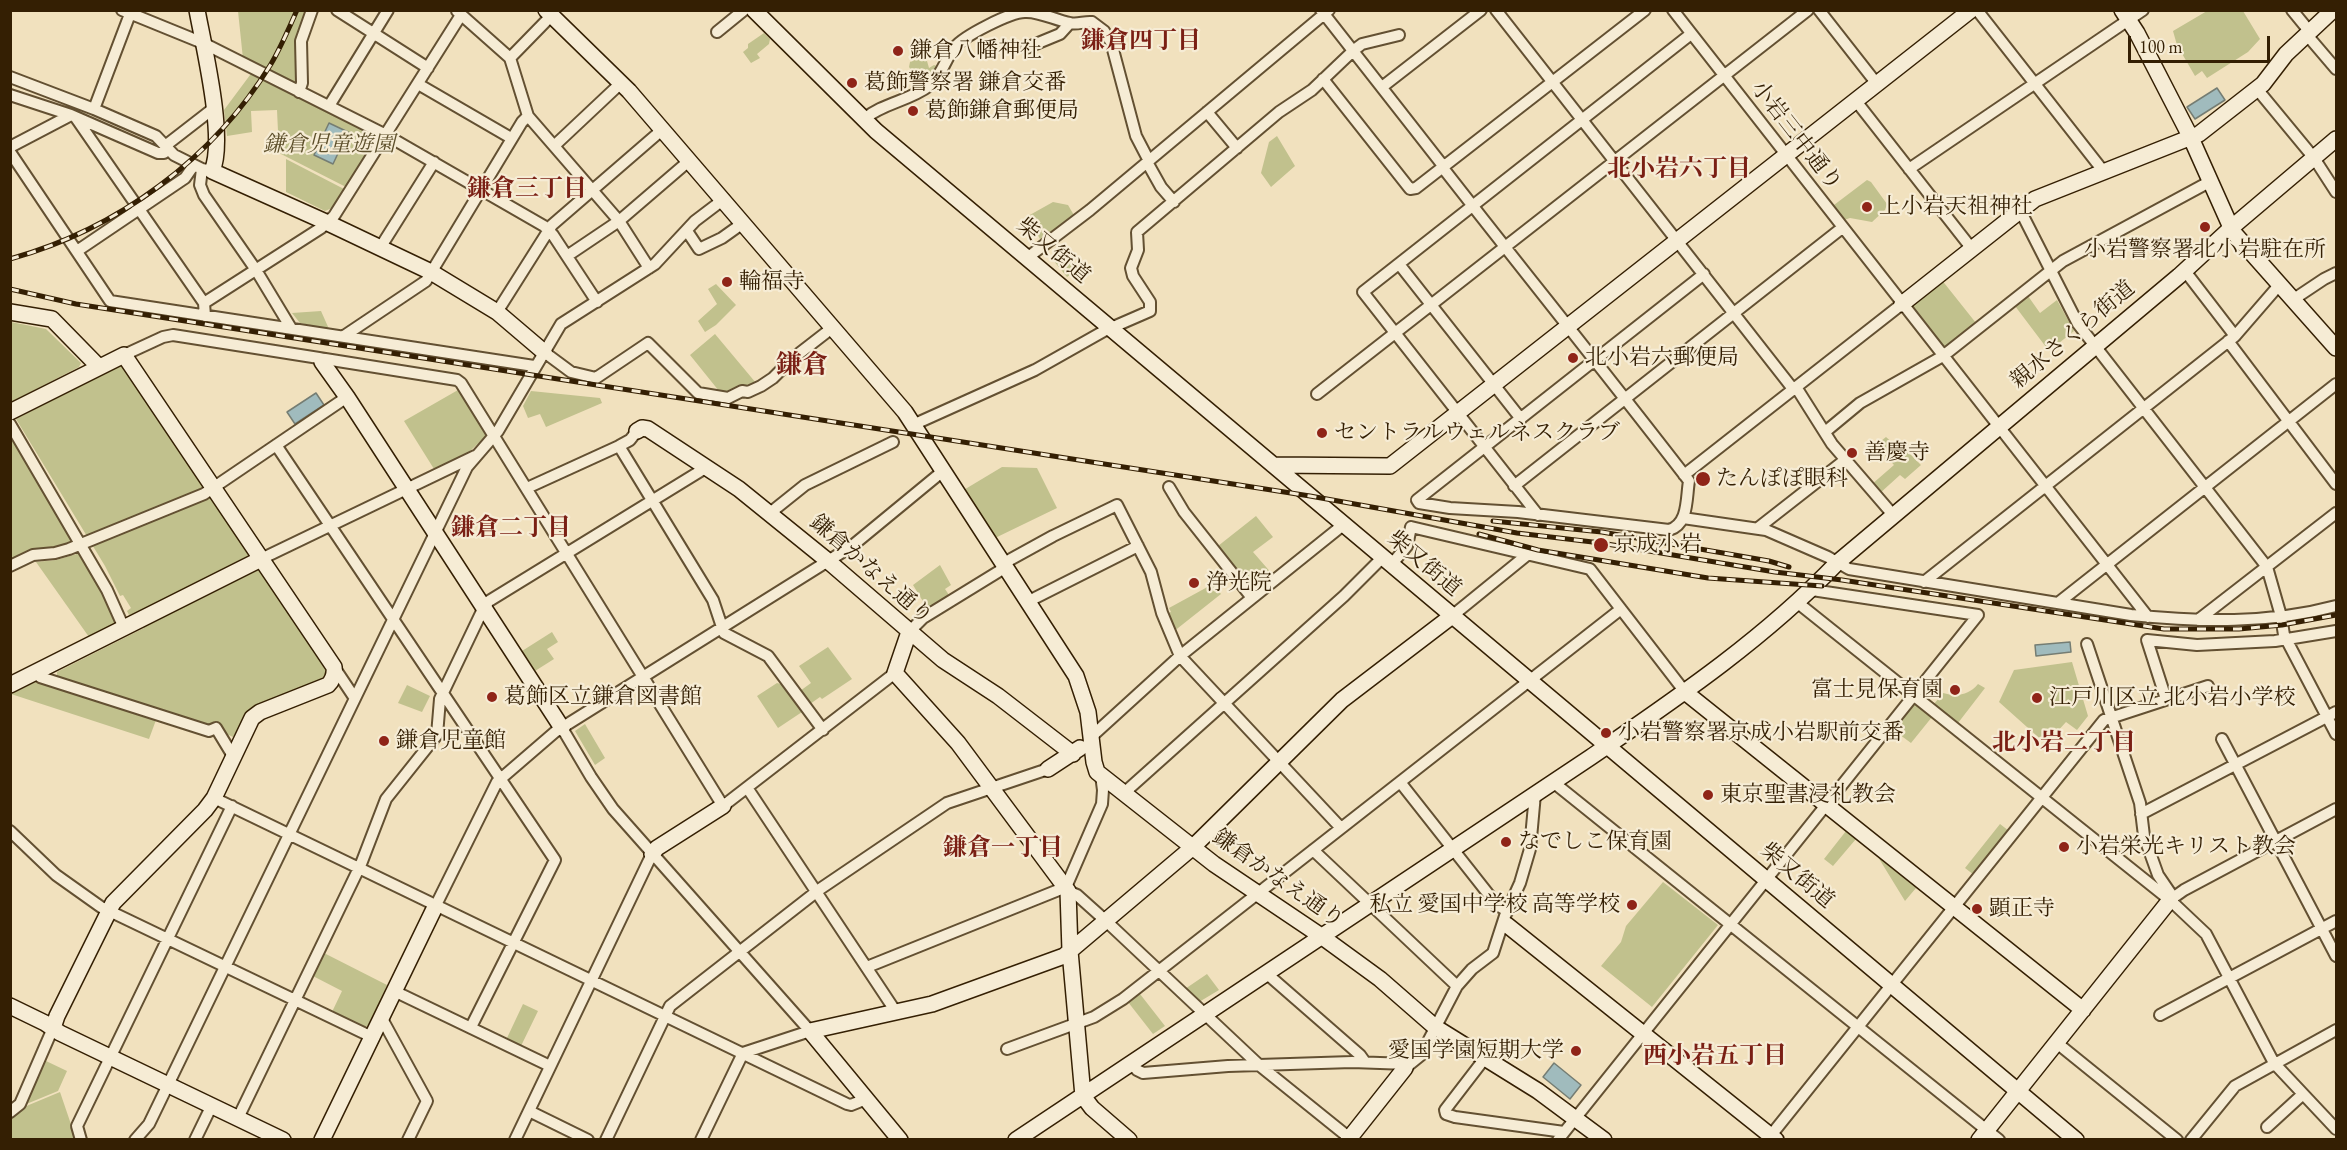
<!DOCTYPE html>
<html>
<head>
<meta charset="utf-8">
<style>
  body { margin:0 }
  #map { position:relative; width:2347px; height:1150px; overflow:hidden; background:#f1e1be; font-family:"EB Garamond",serif }
  canvas { display:block }
  .frame { position:absolute; inset:0; border:12px solid #341f03; pointer-events:none }
  .scale { position:absolute; left:2128px; top:36px; width:142px; height:27px; box-sizing:border-box; border:3px solid #341f03; border-top:0; padding-left:8px; font-size:18px; line-height:21px; white-space:nowrap; color:#341f03; -webkit-text-stroke:4px #f6ecd5; paint-order:stroke }
</style>
</head>
<body>
<div id="map">
<canvas width="2347" height="1150"></canvas>
<div class="frame"></div>
<div class="scale">100 m</div>
</div>
<script>
const context = document.querySelector('canvas').getContext('2d');
context.lineJoin = 'round';
function paint(path, color) { context.fillStyle = color; context.fill(path, 'evenodd'); }
function strokePath(path, color, width, dash) { context.strokeStyle = color; context.lineWidth = width; context.lineCap = dash ? 'butt' : 'round'; context.setLineDash(dash || []); context.stroke(path); }
function drawText(font, color, halo, rows, align = 'center') {
  context.font = font + ' "EB Garamond","Noto Serif JP",serif'; context.lineWidth = 4.5; context.setLineDash([]); context.textBaseline = 'middle'; context.strokeStyle = halo; context.fillStyle = color; for (const [text, x, y, turn = 0] of rows) {
    context.save(); context.translate(x, y); context.rotate((+turn || 0) * Math.PI / 180); context.textAlign = isNaN(turn) ? turn : align; if (halo) context.strokeText(text, 0, 0); context.fillText(text, 0, 0); context.restore();
  }
}
const green = new Path2D(`
  M238,11h70l-13,34v49l79,41 1,5 -29,47 -67,-34 -2,-43 -26,1 1,21 -25,4 -3,-26 32,-43 -13,-8z
  M2243,11l17,28 -12,13 -41,26 -5,-7 -7,5 -18,-31 -4,-14 34,-20z
  M764,33l6,6 -1,5 -12,10 3,4 -9,5 -8,-11 5,-4v-4z
  M920,58l7,3 2,7 5,-3 3,1 -3,9 -8,6 -11,-5 -6,-9 1,-5z
  M1277,136l18,30 -24,21 -10,-14 8,-31z
  M286,159l58,30 -12,19 -7,3 -39,-19z
  M1867,180l4,2 16,22 -2,6 -13,12 -22,-4 -6,2 -10,-11v-4z
  M1053,202l15,3 7,12 -34,24 -13,-25z
  M1063,245l16,23 -12,9 -14,-17 9,-7 -3,-5z
  M1941,279l35,44 -30,24 -3,-1 -30,-38v-6z
  M716,284l20,21 -20,20 -11,7 -7,-11 19,-17 -9,-15z
  M2028,296l12,17 17,-13 17,31 -25,20 -34,-45z
  M321,311l8,18 -29,-6 -8,-10z
  M11,322l35,7 35,34 -2,4 -68,35z
  M715,334l41,49 -8,4 -5,-1 -15,7 -9,-2 -29,-36z
  M125,365l202,307 -6,8 -73,32 -15,25 -28,-13 -148,-48v-4l87,-44 -9,-14 -6,1 -2,-4 4,-3 -8,-13 -3,1 -15,-30 -89,-147 101,-52z
  M458,390l28,46 -17,16 -35,17 -30,-48z
  M531,391l69,7 2,5 -56,24 -6,-13 -12,4 -5,-12z
  M10,434l61,101 -1,7 -19,6 -20,2 -20,10z
  M1886,437l9,8 12,6 14,14 -16,14 -5,-4 -21,19 -8,-9 23,-20 -18,-20z
  M1002,467l35,1 20,40 -64,31 -31,-48z
  M1256,516l17,21 -20,15 20,23 -18,15 -5,-1 -32,-43z
  M80,553l20,31 17,39 -28,14 -53,-75 20,-2z
  M940,565l11,20 -6,4 4,6 -22,13 -14,-23z
  M1213,584l8,10 -48,38 -7,-18 5,-2 -2,-4z
  M552,632l6,10 -11,7 7,10 -19,12 -13,-20z
  M828,647l24,32 -30,20 -2,-2 -10,7 -10,-13 11,-8 -12,-17z
  M2072,662l16,54 -11,14 -11,-8 -20,22 -47,-42 15,-32z
  M35,682l121,38 -7,19 -138,-45z
  M777,683l7,2 18,27 -24,16 -21,-32z
  M1978,684l7,4 -27,35 -24,-19 9,-11c14,4 26,2 35,-9z
  M407,685l23,11 -8,16 -24,-9z
  M1913,702l19,15 -21,26 -19,-14z
  M585,724l20,34 -10,7 -20,-34z
  M2000,824l9,7 -35,44 -9,-7z
  M1846,831l10,8 -23,27 -9,-7z
  M1878,857l38,31 -11,13z
  M1663,882l55,43 -66,82 -51,-41 20,-24 5,-16z
  M322,952l65,33 -18,40 -6,3 -31,-16 10,-21 -31,-16z
  M1207,974l12,16 -20,12 -14,-13z
  M1140,994l25,32 -12,8 -25,-32z
  M523,1004l15,7 -17,35 -14,-8z
  M46,1061l21,10 -9,20 -34,14z
  M60,1092l16,47 -65,1v-22l13,-11z`);
const water = new Path2D(`
  M2217,88l8,12 -30,19 -8,-12z
  M329,123l19,9 -15,32 -19,-9z
  M316,393l8,12 -29,19 -8,-12z
  M2070,642l1,10 -35,4 -1,-11z
  M1554,1063l27,22 -11,14 -27,-22z`);
const street = new Path2D(`
  M122,10l81,33 183,92 158,91 9,9 44,67
  M337,10l91,58
  M1321,10l123,157
  M1496,10l297,379
  M1673,10l475,607
  M1819,10l58,74
  M1977,10l127,162
  M2292,10l18,22
  M457,11l53,47 18,58 91,105 30,47
  M717,32l27,-22
  M2307,35l29,34
  M1026,48l34,-14 10,-11
  M510,58l41,-42
  M10,77l84,32 62,27 18,19 28,14 10,2
  M1323,79l87,110 6,-1 229,-178
  M418,84l93,54
  M1382,87l99,-77
  M2257,89l57,69 22,34
  M299,92l3,-9 -1,-42 11,-31
  M10,95l61,20 87,38h6l4,-4
  M1856,101l116,148
  M329,106l59,-96
  M94,109l36,-95
  M1207,112l30,36
  M76,118l128,185
  M864,119c19,-16 45,-18 65,-33 13,-10 16,-27 26,-39 9,-11 55,-35 70,-35 14,-1 30,8 45,11 7,2 15,-2 22,-1l12,9 7,11 25,94 13,25
  M165,146l49,-38
  M554,146l67,-63
  M10,147l61,-32
  M10,152l100,149 424,65
  M1147,162l14,25 13,15
  M1443,168c82,105 165,208 246,313 -3,17 0,43 -20,49l-151,-18 -68,-4 -31,-5 -2,-3 287,-226
  M202,169l-2,16 4,10 52,75 35,58
  M1909,169l234,-159
  M2020,210l58,114 189,243 14,49 3,19 52,99
  M687,231l12,18 23,-11 21,-15
  M380,248l54,-86
  M77,251l108,-73 9,-13
  M567,256l52,-35 71,-61
  M1027,258l63,-48 239,-200
  M1399,264l122,155
  M2185,271l50,65
  M2294,299l30,-20 12,-6
  M497,312l55,-87 111,-96
  M205,316l-1,-13 117,-75 13,-12 127,-201
  M344,336l82,-55 96,-159 6,-6
  M2228,341l108,143
  M544,352l27,20 25,6 52,-35 50,50 30,5 14,-7 6,1 13,-6 12,-8 19,-19 40,-31
  M124,355l39,-18 10,-2 146,23 2,4
  M319,358l138,22 4,3 262,423 172,-133
  M1796,387l36,57 62,72
  M1317,394l491,-384
  M10,424l97,166 17,38
  M915,424l120,-54 69,-39 46,-20v-9l-17,-26 -2,-8 7,-18 -1,-18 142,-120 33,-22 42,-40 8,-6 37,-9
  M1825,432l35,-29 83,-47 120,-95 148,-80
  M276,445l279,415 -84,167
  M619,446l94,154 11,33 44,23 55,74
  M1684,475l218,-171
  M1514,486l328,-258
  M1169,487l15,25 68,86
  M527,488l92,-42 11,-6 7,-9
  M770,513l35,-28 88,-43
  M1538,515l-175,-223 328,-258
  M1683,518l83,12 62,27 21,12 282,46c69,7 138,9 205,-9
  M1758,528l87,-68
  M261,559l214,-103
  M1004,563l49,-27 64,-31 34,67 11,41 18,43 161,172
  M1391,565l16,-19 4,-19 179,42 95,123
  M10,566l23,-11 22,-2 14,-4 135,-55 143,-97
  M1924,582l311,-246 45,-52
  M1029,601l109,-55
  M1798,603l372,297 36,34 68,129 62,66
  M2058,603l278,-219
  M1452,616l75,-61
  M2198,620l138,-107
  M909,632l14,-14 83,-51
  M2087,644l53,159 4,33 14,39 15,22
  M334,667l20,30
  M38,672l2,5 169,54 7,-3 17,28
  M2166,699l-19,-59 50,5 78,-4 61,-10
  M562,728l29,49 22,32 197,222 -67,22 -42,87
  M1091,737l89,-81 163,-131
  M2222,739l114,217
  M1400,782l97,123 11,6
  M1553,782l446,358
  M748,789l148,223
  M1124,793l220,-197 38,-38
  M214,798l633,306 4,1 15,-6
  M2141,814l195,-102
  M10,831l46,44 45,32 271,130
  M1313,850l144,136
  M1068,891l9,4 29,26 153,144 93,75
  M2170,900l14,-10 152,-81
  M435,907l62,-125 58,-50 297,-186 91,-75
  M867,967l199,-80 36,-83 1,-14 -2,-15
  M1266,973l94,82 5,7
  M394,991l156,75
  M2160,1015l176,-94
  M381,1017l46,84 -19,39
  M2057,1043l120,97
  M1007,1049l87,-32 29,-18 498,-390
  M1485,1058l-40,52 1,4 9,3 109,15
  M1131,1063l6,7 6,3 85,-7 124,-4 56,2
  M1405,1068l16,-13 36,-69 15,-17 21,-16 12,-37 15,-33 10,-34 5,-55
  M529,1111l59,29
  M10,1112l10,-8 33,-76
  M238,1118l123,-254 25,-65 51,-64 3,-36 44,-92 5,-6 218,-134
  M2267,1127l36,-33
  M1768,1139l336,-419 104,-34
  M81,1140l-4,-14 155,-320
  M135,1140l14,-16 318,-657 31,-36 63,-107 94,-60 40,-43 29,-22
  M195,1140l17,-35
  M515,1140l137,-286
  M606,1140l64,-134 150,-117 127,-86 101,-34
  M1558,1140l420,-525 -166,-25
  M2191,1140l44,-54 101,-56`);
const secondary = new Path2D(`
  M197,10c7,38 29,129 15,161l116,52 103,49 66,40 47,40
  M546,10l83,81 276,321 171,264 12,36 6,50 3,10 117,92 107,72 59,43 55,48 103,64 66,49
  M754,10l122,121 1200,1009
  M2122,10l15,23 54,105 42,94 103,116
  M1902,304l133,-105 164,-65 64,-50 23,-30 47,-44
  M10,312l42,7 47,48
  M322,362l25,35 215,331
  M10,412l114,-57 210,312c1,8 -1,13 -6,18l-68,27 -8,6 -38,80 -9,12 -92,93 -56,113 -4,12
  M637,431l5,-3 6,1 91,60 89,72 115,99 55,36 75,58
  M1273,465l117,1 581,-456
  M909,632l-14,41 63,70 110,148 2,60 13,145 9,12 37,32
  M10,685l251,-126
  M1685,692l398,318
  M1048,769l32,-21
  M652,854l5,-6 66,-42
  M1507,925l269,215
  M10,1006l35,17 15,10 223,107
  M322,1140l113,-233
  M900,1140l-90,-109 122,-27 132,-48 129,-109 149,-147 110,-84
  M1016,1140l575,-383c86,-59 173,-118 246,-194l342,-287 52,-48 105,-89
  M1348,1140l57,-72
  M1979,1140l191,-240`);
const rail = new Path2D(`
  M10,259c108,-30 203,-100 261,-195 10,-17 18,-36 26,-54
  M10,289l66,15 1234,192 207,37 84,10 174,29 67,8 322,49h75l43,-4 54,-10
  M1493,521l109,11 167,29 20,6
  M1479,534l59,16 170,28 114,8`);
const markers = [
  [898,51,6,"#8f2418"],
  [852,83,6,"#8f2418"],
  [913,111,6,"#8f2418"],
  [1867,207,6,"#8f2418"],
  [2205,227,6,"#8f2418"],
  [727,282,6,"#8f2418"],
  [1573,358,6,"#8f2418"],
  [1322,433,6,"#8f2418"],
  [1852,453,6,"#8f2418"],
  [1703,479,8,"#8f2418"],
  [1601,545,8,"#8f2418"],
  [1194,583,6,"#8f2418"],
  [1955,690,6,"#8f2418"],
  [492,697,6,"#8f2418"],
  [2037,698,6,"#8f2418"],
  [1606,733,6,"#8f2418"],
  [384,741,6,"#8f2418"],
  [1708,795,6,"#8f2418"],
  [1506,842,6,"#8f2418"],
  [2064,847,6,"#8f2418"],
  [1632,905,6,"#8f2418"],
  [1977,909,6,"#8f2418"],
  [1576,1051,6,"#8f2418"]
];
const poiNames = [
  ["鎌倉八幡神社",910,51],
  ["葛飾警察署 鎌倉交番",864,83],
  ["葛飾鎌倉郵便局",925,111],
  ["上小岩天祖神社",1879,207],
  ["小岩警察署北小岩駐在所",2205,250,"center"],
  ["輪福寺",739,282],
  ["北小岩六郵便局",1585,358],
  ["セントラルウェルネスクラブ",1334,433],
  ["善慶寺",1864,453],
  ["たんぽぽ眼科",1716,479],
  ["京成小岩",1614,545],
  ["浄光院",1206,583],
  ["富士見保育園",1943,690,"right"],
  ["葛飾区立鎌倉図書館",504,697],
  ["江戸川区立 北小岩小学校",2049,698],
  ["小岩警察署京成小岩駅前交番",1618,733],
  ["鎌倉児童館",396,741],
  ["東京聖書浸礼教会",1720,795],
  ["なでしこ保育園",1518,842],
  ["小岩栄光キリスト教会",2076,847],
  ["私立 愛国中学校 高等学校",1620,905,"right"],
  ["顕正寺",1989,909],
  ["愛国学園短期大学",1564,1051,"right"]
];
const streetNames = [
  ["小岩三中通り",1796,136,52],
  ["柴又街道",1053,251,40],
  ["親水さくら街道",2073,335,-40],
  ["柴又街道",1424,564,40],
  ["鎌倉かなえ通り",871,570,41],
  ["柴又街道",1797,876,40],
  ["鎌倉かなえ通り",1278,879,35]
];
const parkNames = [
  ["鎌倉児童遊園",329,145]
];
const neighbourhoodNames = [
  ["鎌倉四丁目",1141,41],
  ["北小岩六丁目",1679,169],
  ["鎌倉三丁目",527,189],
  ["鎌倉二丁目",511,528],
  ["北小岩二丁目",2064,743],
  ["鎌倉一丁目",1003,848],
  ["西小岩五丁目",1715,1056]
];
const quarterNames = [
  ["鎌倉",802,366]
];
paint(green, '#c1c18d');
paint(water, '#a0bbbd');
strokePath(water, '#757d73', 1.5);
strokePath(street, '#635032', 14);
strokePath(secondary, '#341f03', 18);
strokePath(street, '#f6ecd5', 10);
strokePath(secondary, '#f6ecd5', 15);
strokePath(rail, '#341f03', 5);
strokePath(rail, '#f6ecd5', 3, [9]);
for (const [x, y, r, color] of markers) { const dot = new Path2D(); dot.arc(x, y, r, 0, 2 * Math.PI); context.fillStyle = color; context.fill(dot); strokePath(dot, '#f6ecd5', 2); }
drawText('22px', '#341f03', '#f6ecd5', poiNames, 'left');
drawText('22px', '#341f03', '#f6ecd5', streetNames);
drawText('italic 22px', '#5e502c', '#f6ecd5', parkNames);
drawText('bold 24px', '#7a1f14', '#f6ecd5', neighbourhoodNames);
drawText('bold 26px', '#7a1f14', '#f6ecd5', quarterNames);
</script>
</body>
</html>
